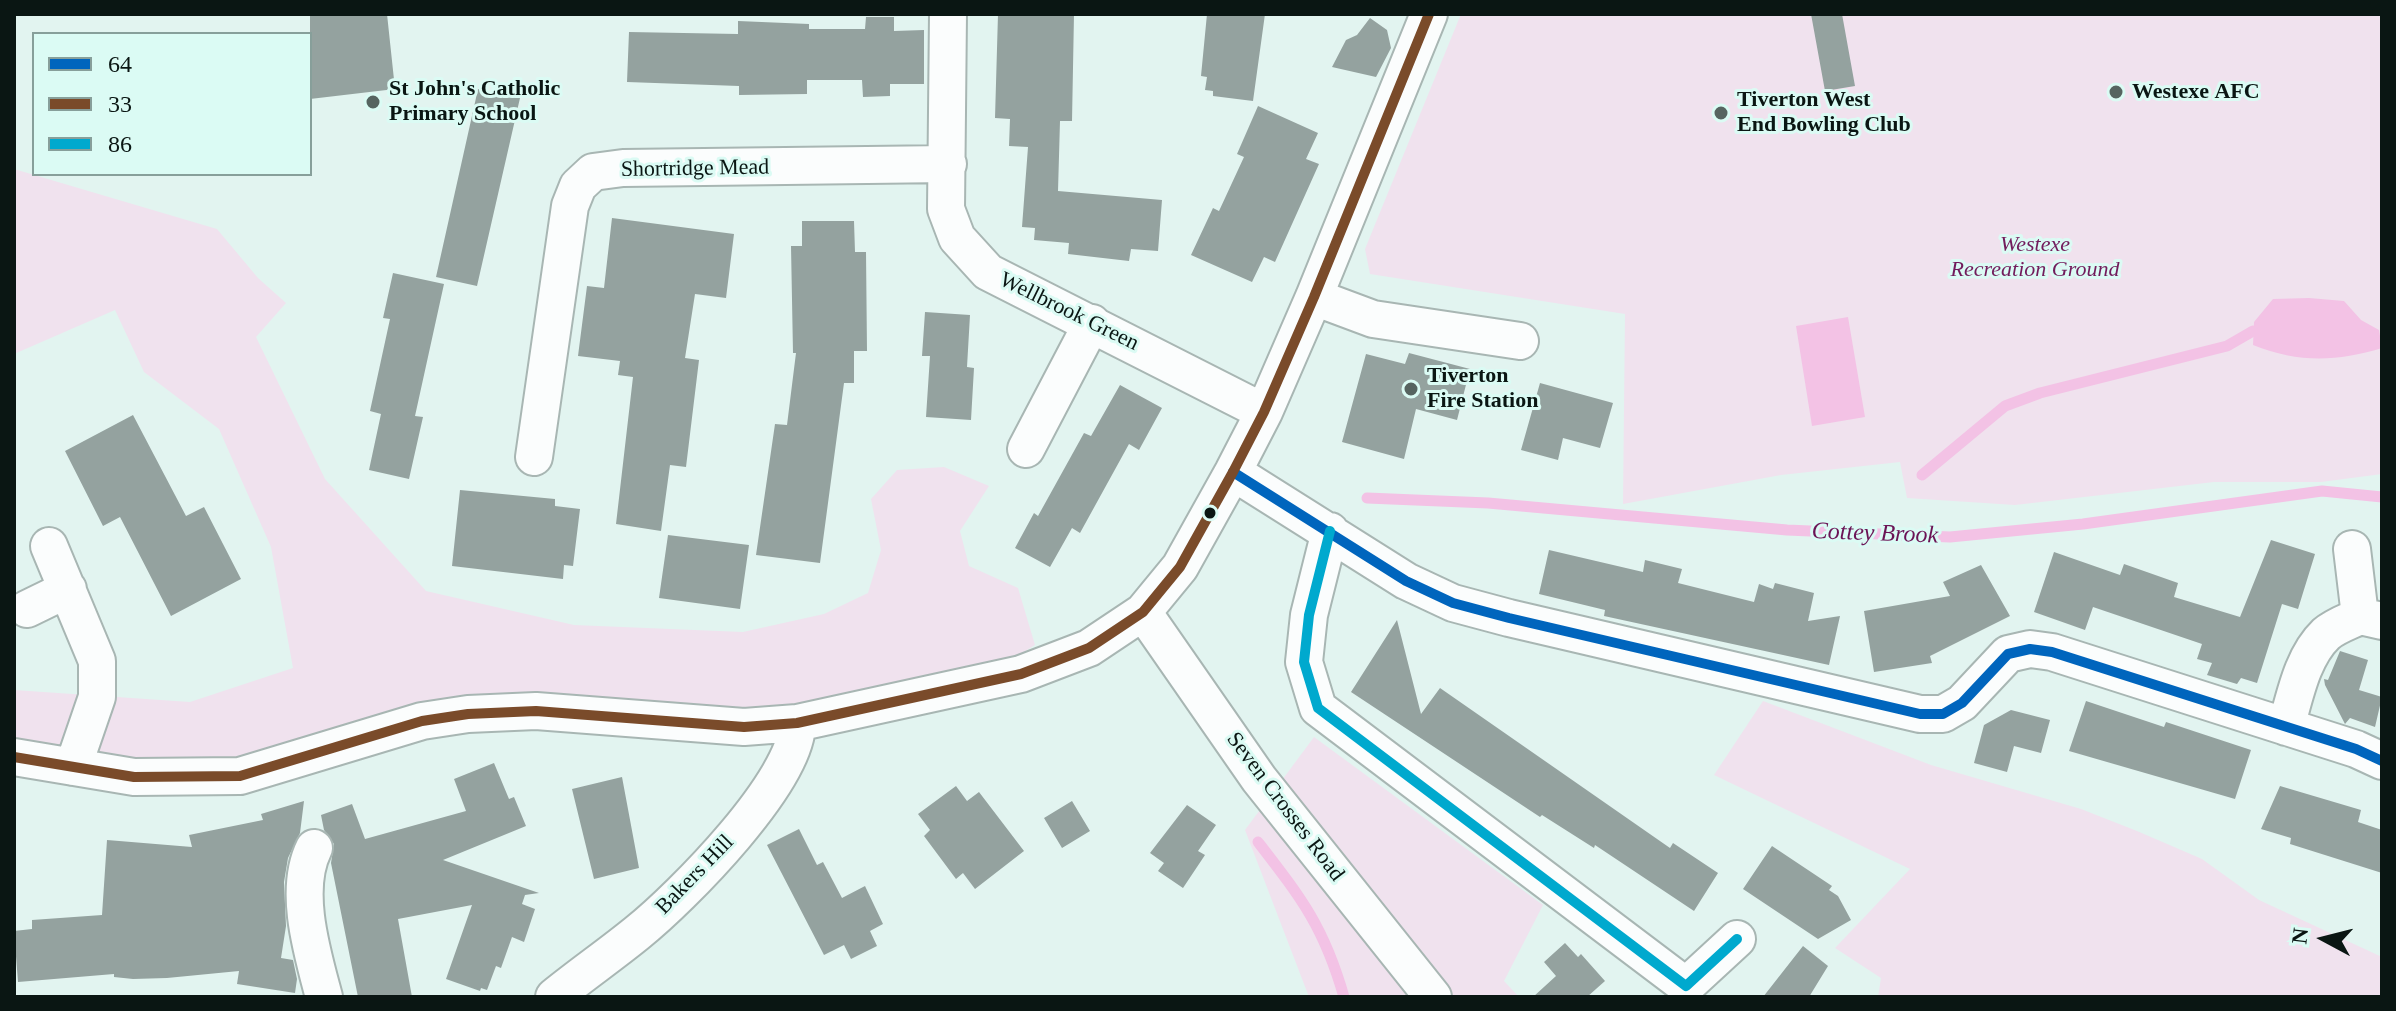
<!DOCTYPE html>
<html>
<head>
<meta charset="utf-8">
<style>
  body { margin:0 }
  #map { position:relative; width:2396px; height:1011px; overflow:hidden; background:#e2f4f0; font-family:"Times New Roman",serif }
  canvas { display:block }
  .frame { position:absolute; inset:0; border:16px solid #0a1613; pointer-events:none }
  .legend { position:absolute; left:32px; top:32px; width:280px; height:144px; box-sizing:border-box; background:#dbfbf4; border:2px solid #879f9a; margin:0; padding:10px 14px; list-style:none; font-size:24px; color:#0a1613 }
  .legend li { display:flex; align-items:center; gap:16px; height:40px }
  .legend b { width:40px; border:2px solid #879f9a }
  .north { position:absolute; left:2284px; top:899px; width:80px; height:80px; -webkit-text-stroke:6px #dbfbf4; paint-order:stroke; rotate:277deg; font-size:22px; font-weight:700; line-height:32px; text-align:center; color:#0a1613 }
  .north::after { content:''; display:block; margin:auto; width:28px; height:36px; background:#0a1613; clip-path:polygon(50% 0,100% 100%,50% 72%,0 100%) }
</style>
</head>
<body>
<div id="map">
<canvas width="2396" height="1011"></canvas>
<div class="frame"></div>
<ul class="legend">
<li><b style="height:10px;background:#0065bd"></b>64</li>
<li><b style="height:10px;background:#7a4b2a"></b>33</li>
<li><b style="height:10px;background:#00a9ce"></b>86</li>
</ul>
<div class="north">N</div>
</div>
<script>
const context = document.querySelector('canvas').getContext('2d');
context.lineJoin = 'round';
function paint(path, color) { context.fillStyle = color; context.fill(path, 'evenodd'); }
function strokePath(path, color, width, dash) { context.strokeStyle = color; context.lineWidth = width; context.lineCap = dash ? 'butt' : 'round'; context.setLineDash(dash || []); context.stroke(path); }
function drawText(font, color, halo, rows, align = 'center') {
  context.font = font + ' "Times New Roman",serif'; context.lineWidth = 6; context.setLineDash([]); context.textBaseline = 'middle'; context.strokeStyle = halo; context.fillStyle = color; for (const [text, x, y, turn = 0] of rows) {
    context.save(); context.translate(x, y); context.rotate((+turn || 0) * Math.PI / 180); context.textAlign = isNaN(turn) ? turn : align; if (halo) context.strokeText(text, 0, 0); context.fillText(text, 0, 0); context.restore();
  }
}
const green = new Path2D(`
  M1461,14h921v460l-61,8h-107l-199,23 -108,-7 -7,-36 -119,13 -158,29 2,-190 -255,-40 -5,-25z
  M14,169l203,60 41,49 28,25 -30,34 69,142 101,112 148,34 169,7 81,-18 44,-21 13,-43 -10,-51 26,-29 47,-3 45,19 -29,45 9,35 49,22 17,57 -60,37 -173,27 -270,-9 -282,61 -141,-1 -95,-21v-49l176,12 103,-34 -22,-121 -52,-118 -75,-57 -29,-62 -101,44z
  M1763,701l168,64 150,44 56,22 65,28 57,41 123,57v40h-504l3,-19 -46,-30 75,-79 -196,-94z
  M1314,737l229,168 -39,76 15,16h-210l-64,-167z`);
const water = new Path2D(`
  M2309,298l35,3 17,19 18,10 3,18c-46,14 -84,15 -129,-3l1,-23 19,-23z
  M1848,317l17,100 -53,9 -16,-100z`);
const stream = new Path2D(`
  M1922,475l83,-69 35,-13 187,-47 26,-15
  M1367,498l121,5 299,27 163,7 133,-13 239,-33 60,6
  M1258,842c44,57 66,85 86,155`);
const building = new Path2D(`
  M310,14h77l8,75 -85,10z
  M998,14h76l-2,107h-12l-2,70 104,9 -4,51 -27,-2 -2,12 -61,-7 1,-11 -35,-3 1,-12 -13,-1 6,-80 -19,-1 1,-27 -15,-1z
  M1207,14h58l-12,87 -40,-5v-5l-8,-1 2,-13 -6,-1z
  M1811,14h31l13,72 -30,5z
  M866,17h28v14l30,-1v54h-34v12l-27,1 -1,-17h-55v14l-68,1v-9l-112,-4 2,-50 109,2v-13l71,3v5h56z
  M1370,18l17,12 4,18 -15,29 -44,-10 14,-27 11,-5z
  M478,89l42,9 -43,188 -41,-9z
  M1258,106l60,27 -12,26 13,5 -44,98 -11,-5 -12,25 -61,-27 22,-47 6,3 25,-54 -7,-3z
  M612,218l122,16 -8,64 -31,-4 -10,64 14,2 -13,107 -16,-2 -9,66 -45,-7 17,-147 -15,-2 2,-14 -42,-5 9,-70 17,2z
  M802,221h52l1,31h11l1,99h-13v32h-10l-24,180 -64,-8 19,-131 12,1 9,-72h-3l-2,-107h11z
  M393,273l51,11 -29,132 8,1 -14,62 -40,-9 12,-56 -11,-3 20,-92 -7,-1z
  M925,312l45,3 -3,52 7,1 -3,52 -45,-3 4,-61h-8z
  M1409,353l61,16 -13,51 -41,-11 -12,50 -62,-17 24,-88 39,10z
  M1540,383l73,20 -13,45 -37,-10 -5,22 -37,-10z
  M1120,385l42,23 -23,42 -10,-6 -49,89 -8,-5 -22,39 -35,-19 19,-35 4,3 46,-83 7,3z
  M133,415l53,101 18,-9 37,72 -70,37 -51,-99 -17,9 -38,-75z
  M460,490l95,9v7l25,3 -7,57 -9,-1 -1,14 -111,-13z
  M668,535l81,10 -9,64 -81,-11z
  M2271,540l44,14 -17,55 -16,-5 -25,79 -16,-5 -4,6 -30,-9 5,-12 -15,-4 5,-15 -109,-37 -8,23 -51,-18 20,-60 66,23 4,-11 54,19 -4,14 66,20z
  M1549,550l94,22 2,-12 37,9 -4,14 76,19 5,-18 14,5 2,-6 39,10 -6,28 32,-5 -11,49 -225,-49 1,-6 -66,-16z
  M1981,565l29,51 -80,40 2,7 -58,9 -10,-61 86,-15 -7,-14z
  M1397,620l24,94 19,-26 230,160 3,-5 45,30 -24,38 -99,-66 -1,3 -52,-33 -2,2 -189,-125z
  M2340,651l28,9 -9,30 23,7 -7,30 -25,-9 -5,6 -20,-39 -1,-6 4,1z
  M2086,701l78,26 2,-5 85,28 -16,49 -166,-48z
  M2011,710l39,10 -9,33 -27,-7 -7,26 -33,-9 10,-38z
  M494,763l15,36 5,-2 12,29 -83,34 96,33 -14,2 -3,9 13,5 -11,33 -12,-5 -11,31 -5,-2 -9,24 -6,-2 -1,3 -34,-12 26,-74 -74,14 14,78h-54l-27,-134 3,-19 -10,-14 -3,-15 31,-11 13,35 101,-28 -12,-32z
  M622,777l17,91 -45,11 -22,-90z
  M956,786l11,15 12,-9 45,59 -49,38 -12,-16 -7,6 -32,-43 6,-6 -12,-16z
  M2280,786l81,24 -3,12 24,8v43l-92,-29 1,-6 -30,-9z
  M304,801l-4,32 -12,25 -4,24 2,44 -5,32 12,2 4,19 -2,14 -58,-9 2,-13 -72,7 -34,1 -19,-2v-3l-96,8 -4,-51 18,-2v-9l70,-5 5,-75 85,7 -3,-12 74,-15 -2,-6z
  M1072,801l18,30 -28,17 -18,-30z
  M1187,805l29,20 -18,26 7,4 -22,33 -25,-17 6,-8 -14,-10z
  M799,829l18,36 6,-3 19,36 23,-12 18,38 -13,7 7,15 -26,13 -7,-14 -20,10 -57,-110z
  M1772,846l60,40 -3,4 9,6 13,24 -33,19 -75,-50z
  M1565,943l13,14 3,-3 24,27 -18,16h-54l23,-21 -12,-14z
  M1803,946l25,20 -19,31h-46z`);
const minor = new Path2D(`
  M948,14l-2,195 11,29 31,34 276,140
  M1314,297l59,22 147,22
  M1026,449l66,-126
  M534,457l36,-251 8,-20 15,-14 30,-4 325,-4
  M1233,472l173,109 47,22 56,15 411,96h23l19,-11 46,-49 22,-5 22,3 304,97 26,12
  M1330,531l-21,84 -5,47 14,46 368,278 51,-47
  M49,546l48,115v36l-24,70
  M2352,549l8,67
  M27,609l41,-20
  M1143,612l116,167 174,218
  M2286,727c9,-31 16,-70 40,-93 9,-8 24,-13 34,-18l22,5
  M14,757l120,20 106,-1 182,-55 46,-7 68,-3 208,16 53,-4 224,-49 68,-26 54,-36 37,-45 53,-95 31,-60 50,-115 115,-283
  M314,848c-21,42 -2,104 10,149
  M554,997c27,-22 56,-42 83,-64 44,-35 162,-154 160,-210`);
const bus1 = new Path2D(`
  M1233,472l173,109 47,22 56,15 411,96h23l19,-11 46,-49 22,-5 22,3 304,97 26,12`);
const bus2 = new Path2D(`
  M14,757l120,20 106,-1 182,-55 46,-7 68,-3 208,16 53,-4 224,-49 68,-26 54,-36 37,-45 53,-95 31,-60 50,-115 115,-283`);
const bus3 = new Path2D(`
  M1330,531l-21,84 -5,47 14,46 368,278 51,-47`);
const markers = [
  [2116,92,8,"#566460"],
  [373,102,8,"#566460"],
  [1721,113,8,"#566460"],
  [1411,389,8,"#566460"],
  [1210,513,7,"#0a1613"]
];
const poiNames = [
  ["St John's Catholic",389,89],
  ["Primary School",389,114],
  ["Westexe AFC",2132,92],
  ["Tiverton West",1737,100],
  ["End Bowling Club",1737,125],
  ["Tiverton",1427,376],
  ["Fire Station",1427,401]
];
const streetNames = [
  ["Shortridge Mead",695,169,-1],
  ["Wellbrook Green",1069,312,26],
  ["Seven Crosses Road",1285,807,53],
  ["Bakers Hill",695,875,-46]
];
const parkNames = [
  ["Westexe",2035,245],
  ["Recreation Ground",2035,270]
];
const waterNames = [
  ["Cottey Brook",1875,534,2]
];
paint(green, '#f0e2ee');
paint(water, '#f3c2e5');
strokePath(stream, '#f3c2e5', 11);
paint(building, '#94a29f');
strokePath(minor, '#a8b6b3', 40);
strokePath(minor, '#fbfdfd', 36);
strokePath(bus1, '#0065bd', 10);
strokePath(bus2, '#7a4b2a', 10);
strokePath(bus3, '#00a9ce', 10);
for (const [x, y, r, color] of markers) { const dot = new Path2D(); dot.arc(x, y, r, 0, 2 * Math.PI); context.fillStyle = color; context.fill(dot); strokePath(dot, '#dbfbf4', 3); }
drawText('bold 22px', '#0a1613', '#dbfbf4', poiNames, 'left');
drawText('22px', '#0a1613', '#dbfbf4', streetNames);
drawText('italic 22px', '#721c5c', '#dbfbf4', parkNames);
drawText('italic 24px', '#6b1456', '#dbfbf4', waterNames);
</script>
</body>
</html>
